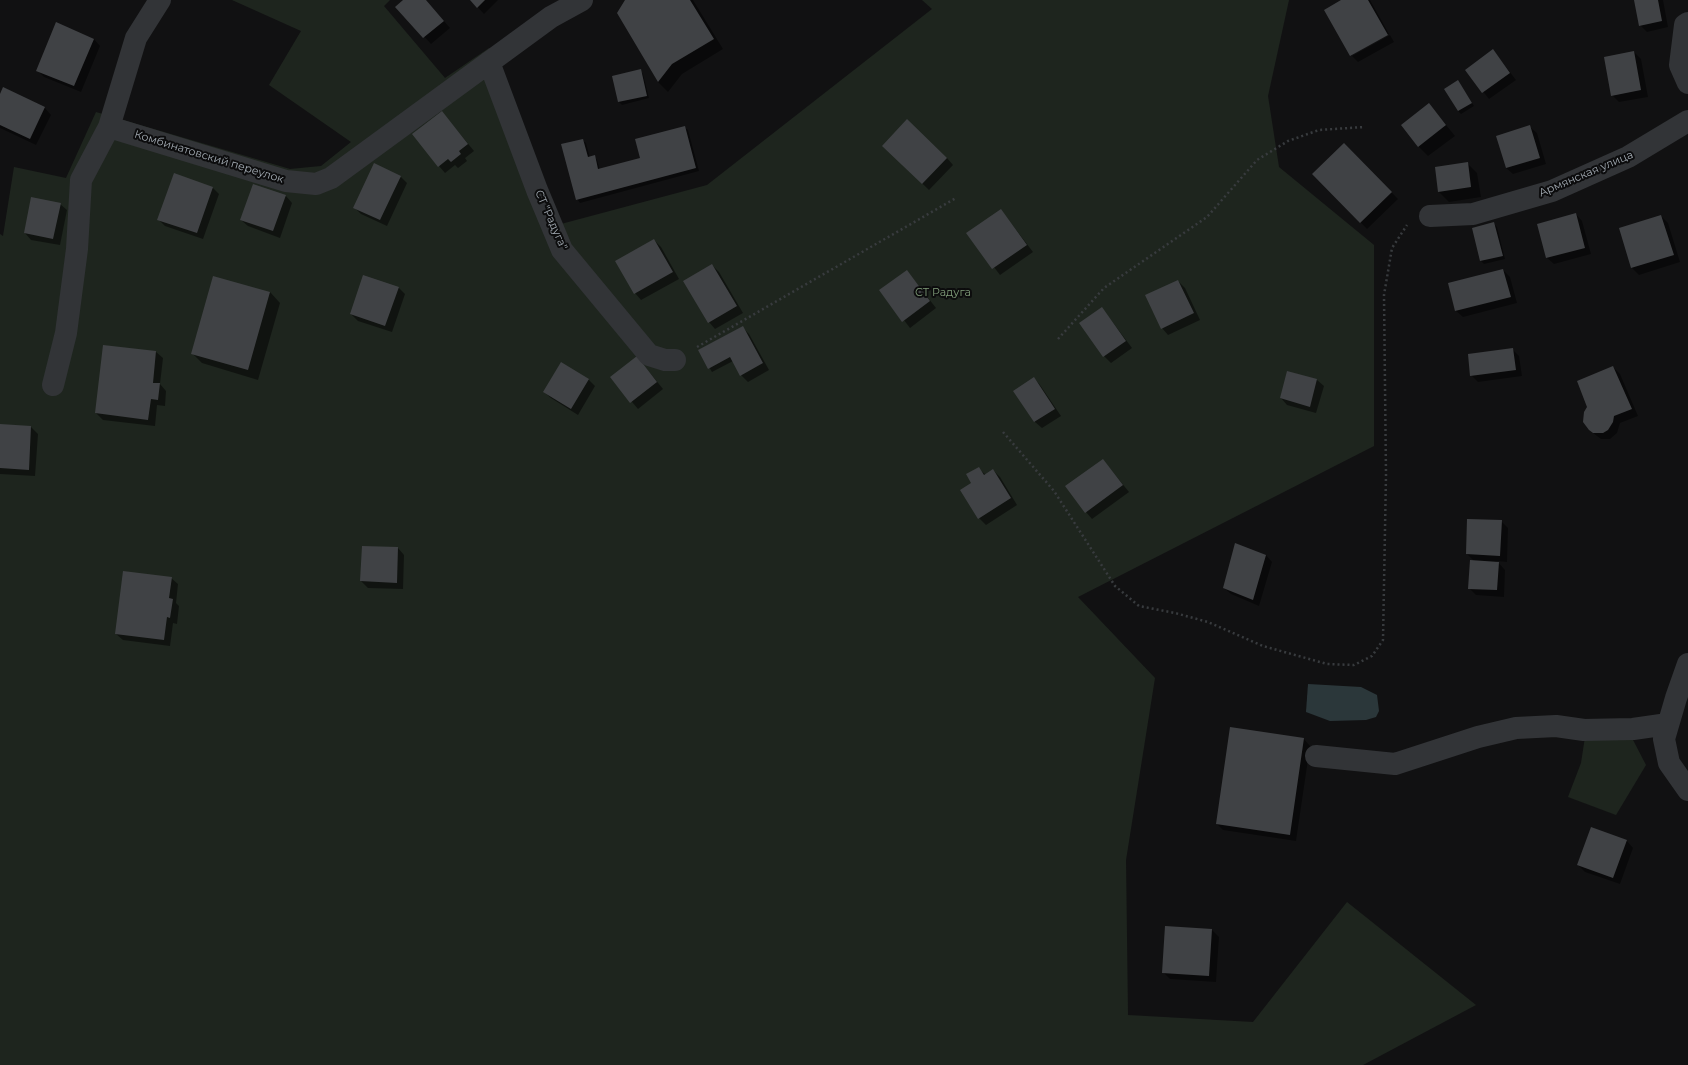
<!DOCTYPE html>
<html>
<head>
<meta charset="utf-8">
<style>
  body { margin:0 }
  canvas { display:block; background:#111112 }
</style>
</head>
<body>
<canvas width="1688" height="1065"></canvas>
<script>
const context = document.querySelector('canvas').getContext('2d');
context.lineJoin = 'round';
function paint(path, color) { context.fillStyle = color; context.fill(path, 'evenodd'); }
function strokePath(path, color, width, dash) { context.strokeStyle = color; context.lineWidth = width; context.lineCap = dash ? 'butt' : 'round'; context.setLineDash(dash || []); context.stroke(path); }
function drawText(font, color, halo, rows, align = 'center') {
  context.font = font + ' Montserrat,sans-serif'; context.lineWidth = 4; context.setLineDash([]); context.textBaseline = 'middle'; context.strokeStyle = halo; context.fillStyle = color; for (const [text, x, y, turn = 0] of rows) {
    context.save(); context.translate(x, y); context.rotate((+turn || 0) * Math.PI / 180); context.textAlign = isNaN(turn) ? turn : align; if (halo) context.strokeText(text, 0, 0); context.fillText(text, 0, 0); context.restore();
  }
}
const green = new Path2D(`
  M232,0h158l-6,6 61,72 44,-30 10,13 62,163 146,-39 225,-176 -10,-9h367l-21,96 11,71 95,78v201l-296,151 77,81 -29,182 2,155 125,7 94,-120 129,103 -113,60h-1363v-831l3,2 11,-69 52,11 30,-66 194,57 31,-3 30,-24 -82,-57 32,-54z
  M1585,737l48,3 13,25 -30,50 -48,-18 13,-34z`);
const water = new Path2D(`
  M1308,684l53,3 16,8 2,16 -3,6 -10,3 -36,1 -24,-9z`);
const shadow = new Path2D(`
  M404,0h22l24,28 -19,16 -34,-37z
  M471,0h27l-14,14z
  M626,0h67l30,49 -41,25 -14,18 -10,-10 -40,-69z
  M1344,0h26l19,34 -37,20v2l-27,-46z
  M1635,0h28l5,27 -21,5 -7,-7z
  M1390,35l4,7 -36,20 -6,-6z
  M94,39l6,7 -19,46 -37,-15 -7,-7z
  M1493,50l23,30 -27,19 -23,-29z
  M1634,52l7,7 7,38 -29,5 -7,-7z
  M640,71l3,3 6,24 -27,7 -3,-3z
  M1458,81l16,25 -13,8 -3,-3z
  M4,88l41,20 6,7 -15,30 -36,-17v-32z
  M1429,104l26,32 -27,20 -10,-10z
  M442,112l32,39 -9,7 2,3 -9,7 -3,-3 -10,8 -6,-7z
  M684,127l4,3 11,41 -119,32 -3,-4 5,-59 4,3 4,15 4,-2 3,4 3,10 41,-11z
  M1530,127l7,6 9,31 -33,10 -7,-6z
  M1344,144l54,55 -31,30 -54,-55z
  M890,152l57,6 6,7 -24,25z
  M1467,163l10,10 4,24 -32,5 -10,-10z
  M401,177l6,6 -20,43 -26,-12 -7,-7z
  M213,188l6,6 -16,45 -38,-13 -7,-7z
  M286,196l6,7 -12,35 -32,-12 -7,-6z
  M60,204l7,6 -7,35 -29,-5 -6,-7z
  M1001,210l32,42 -33,23 -32,-42z
  M1576,214l6,7 9,33 -37,10 -7,-6 -9,-34z
  M1661,216l7,7 12,39 -41,13 -7,-7 -12,-39z
  M1494,224l3,3 8,32 -21,5 -3,-3 -8,-33z
  M654,240l7,7 18,32 -38,21 -6,-7z
  M712,265l7,7 24,41 -28,16 -6,-7z
  M1503,270l7,7 7,26 -54,14 -7,-6 -7,-27z
  M907,271l29,37 -26,20 -29,-38z
  M1178,281l7,7 15,32 -32,15 -6,-7z
  M398,287l7,7 -13,38 -34,-11 -7,-7z
  M270,292l10,11 -22,77 -56,-17 -10,-10z
  M1102,308l30,40 -21,15 -7,-7z
  M742,327l7,7 20,36 -21,12 -7,-7 -8,-14 -21,11 -13,-22z
  M1512,349l7,7 3,20 -44,6 -7,-7z
  M156,352l7,6 -3,26 6,7 -1,15 -8,-1 -2,21 -52,-6 -7,-7z
  M637,357l26,32 -25,20 -27,-32z
  M561,363l28,17 6,6 -17,29 -27,-17 -7,-6z
  M1613,367l7,7 18,42 -18,7 -3,10 -7,6h-9l-12,-9z
  M1288,372l29,8 7,6 -8,27 -29,-8 -6,-7z
  M1034,378l6,7 21,31 -19,12 -7,-6 -20,-31z
  M0,425l31,2 7,7 -3,42 -35,-2z
  M1103,460l26,32 -37,27 -6,-7z
  M978,468l8,7 7,-5 7,7 17,28 -31,20 -7,-7z
  M1501,521l7,7 -1,34 -10,-1 8,9 -1,27 -28,-2 -7,-7 6,-26 -8,-8z
  M398,548l6,7 -1,34 -35,-1 -7,-7z
  M1266,555l6,7 -13,44 -28,-12 -7,-6z
  M171,578l7,6 -2,19 3,3 -2,18 -4,-1 -3,23 -47,-6 -7,-6z
  M1304,739l6,7 -14,95 -73,-11 -6,-6z
  M1591,828l36,13 6,7 -13,36 -35,-12 -7,-7z
  M1166,928l46,2 7,7 -3,45 -46,-3 -7,-7z`);
const building = new Path2D(`
  M403,0h23l18,21 -21,17 -28,-31z
  M470,0h15l-8,8z
  M625,0h65l24,39 -42,25 -14,18 -41,-69z
  M1341,0h27l20,35 -38,21 -26,-46z
  M1634,0h24l4,21 -23,5z
  M56,22l38,17 -20,47 -38,-15z
  M1493,49l17,24 -28,20 -17,-23z
  M1634,51l7,39 -30,6 -7,-39z
  M641,69l6,27 -29,6 -6,-26z
  M1458,80l14,23 -14,8 -14,-22z
  M3,87l42,20 -15,32 -30,-14v-31z
  M1429,103l17,22 -28,22 -17,-22z
  M442,111l26,33 -9,7 2,3 -10,8 -3,-3 -10,8 -26,-33z
  M907,119l40,39 -25,26 -40,-38z
  M1530,125l10,33 -34,10 -10,-32z
  M685,126l11,42 -120,32 -15,-56 22,-5 5,18 7,-2 3,14 42,-11 -5,-19z
  M1344,143l48,49 -32,31 -48,-49z
  M1468,162l3,25 -33,5 -3,-25z
  M374,163l27,13 -21,44 -27,-12z
  M174,173l39,14 -16,46 -40,-13z
  M253,184l33,11 -13,36 -33,-11z
  M31,197l30,6 -8,36 -29,-6z
  M1001,209l26,36 -35,24 -26,-36z
  M1576,213l9,35 -39,10 -9,-34z
  M1661,215l13,40 -43,13 -12,-40z
  M1494,222l9,34 -23,5 -8,-33z
  M654,239l19,33 -39,22 -19,-33z
  M712,264l25,42 -29,17 -25,-42z
  M1503,269l8,28 -56,14 -7,-28z
  M907,270l23,31 -28,21 -23,-32z
  M363,275l36,12 -14,39 -35,-12z
  M213,276l57,16 -22,78 -57,-16z
  M1178,280l16,33 -33,16 -16,-34z
  M1102,307l24,34 -23,16 -24,-34z
  M743,326l20,37 -23,13 -10,-19 -22,12 -10,-19z
  M103,345l53,6 -3,32h7l-2,17 -7,-1 -3,21 -53,-7z
  M1513,348l3,22 -46,6 -2,-22z
  M637,356l20,26 -27,21 -20,-26z
  M561,362l28,17 -18,30 -28,-17z
  M1613,366l19,43 -18,7 -1,6 -5,8 -5,3h-10l-4,-3 -6,-8 1,-10 3,-5 -10,-26z
  M1287,371l30,8 -7,28 -30,-9z
  M1034,377l21,32 -21,13 -21,-31z
  M0,424l31,2 -2,44 -29,-2z
  M1103,459l20,26 -38,28 -20,-27z
  M979,467l5,8 9,-6 18,29 -33,21 -18,-29 11,-7 -5,-9z
  M1467,519l35,1 -2,36 -34,-2z
  M1235,543l31,12 -13,45 -30,-12z
  M362,546l36,1 -1,36 -37,-2z
  M1470,560l29,2 -2,28 -29,-1z
  M123,571l49,6 -3,21 4,1 -3,19 -3,-1 -3,23 -49,-6z
  M1230,727l74,11 -14,97 -74,-11z
  M1591,827l36,13 -14,38 -36,-13z
  M1165,926l47,3 -3,47 -47,-3z`);
const path = new Path2D(`
  M1058,339l46,-51 103,-71 50,-57 31,-19 31,-11 45,-3
  M697,347l259,-149
  M1003,432l51,59 61,95 24,20 36,7 33,9 55,24 64,18 27,1 18,-9 11,-16 3,-165 -2,-180 8,-47 15,-23`);
const minor = new Path2D(`
  M1688,23l-3,2 -5,40 8,18
  M489,62l48,128 25,60 87,105 16,5h10
  M109,127l177,54 30,3 15,-6 220,-161 31,-17
  M1430,216l43,-2 79,-23 76,-34 60,-36
  M53,385l13,-52 11,-84 4,-69 28,-53 27,-89 24,-38
  M1688,664l-12,34 -12,41 5,24 19,27
  M1316,756l79,8 83,-27 38,-9 40,-2 28,4 49,-1 35,-5`);
const streetNames = [
  ["Комбинатовский переулок",209,157,17],
  ["Армянская улица",1586,174,-23],
  ["СТ \"Радуга\"",551,220,66]
];
const parkNames = [
  ["СТ Радуга",943,293]
];
paint(green, '#1e251e');
paint(water, '#2b373a');
paint(shadow, '#0007');
paint(building, '#404245');
strokePath(path, '#383b3e', 2.5, [2, 3]);
strokePath(minor, '#323437', 22);
drawText('11px', '#a3abb3', '#0c0c0d', streetNames);
drawText('11px', '#809d7a', '#0c0c0d', parkNames);
</script>
</body>
</html>
